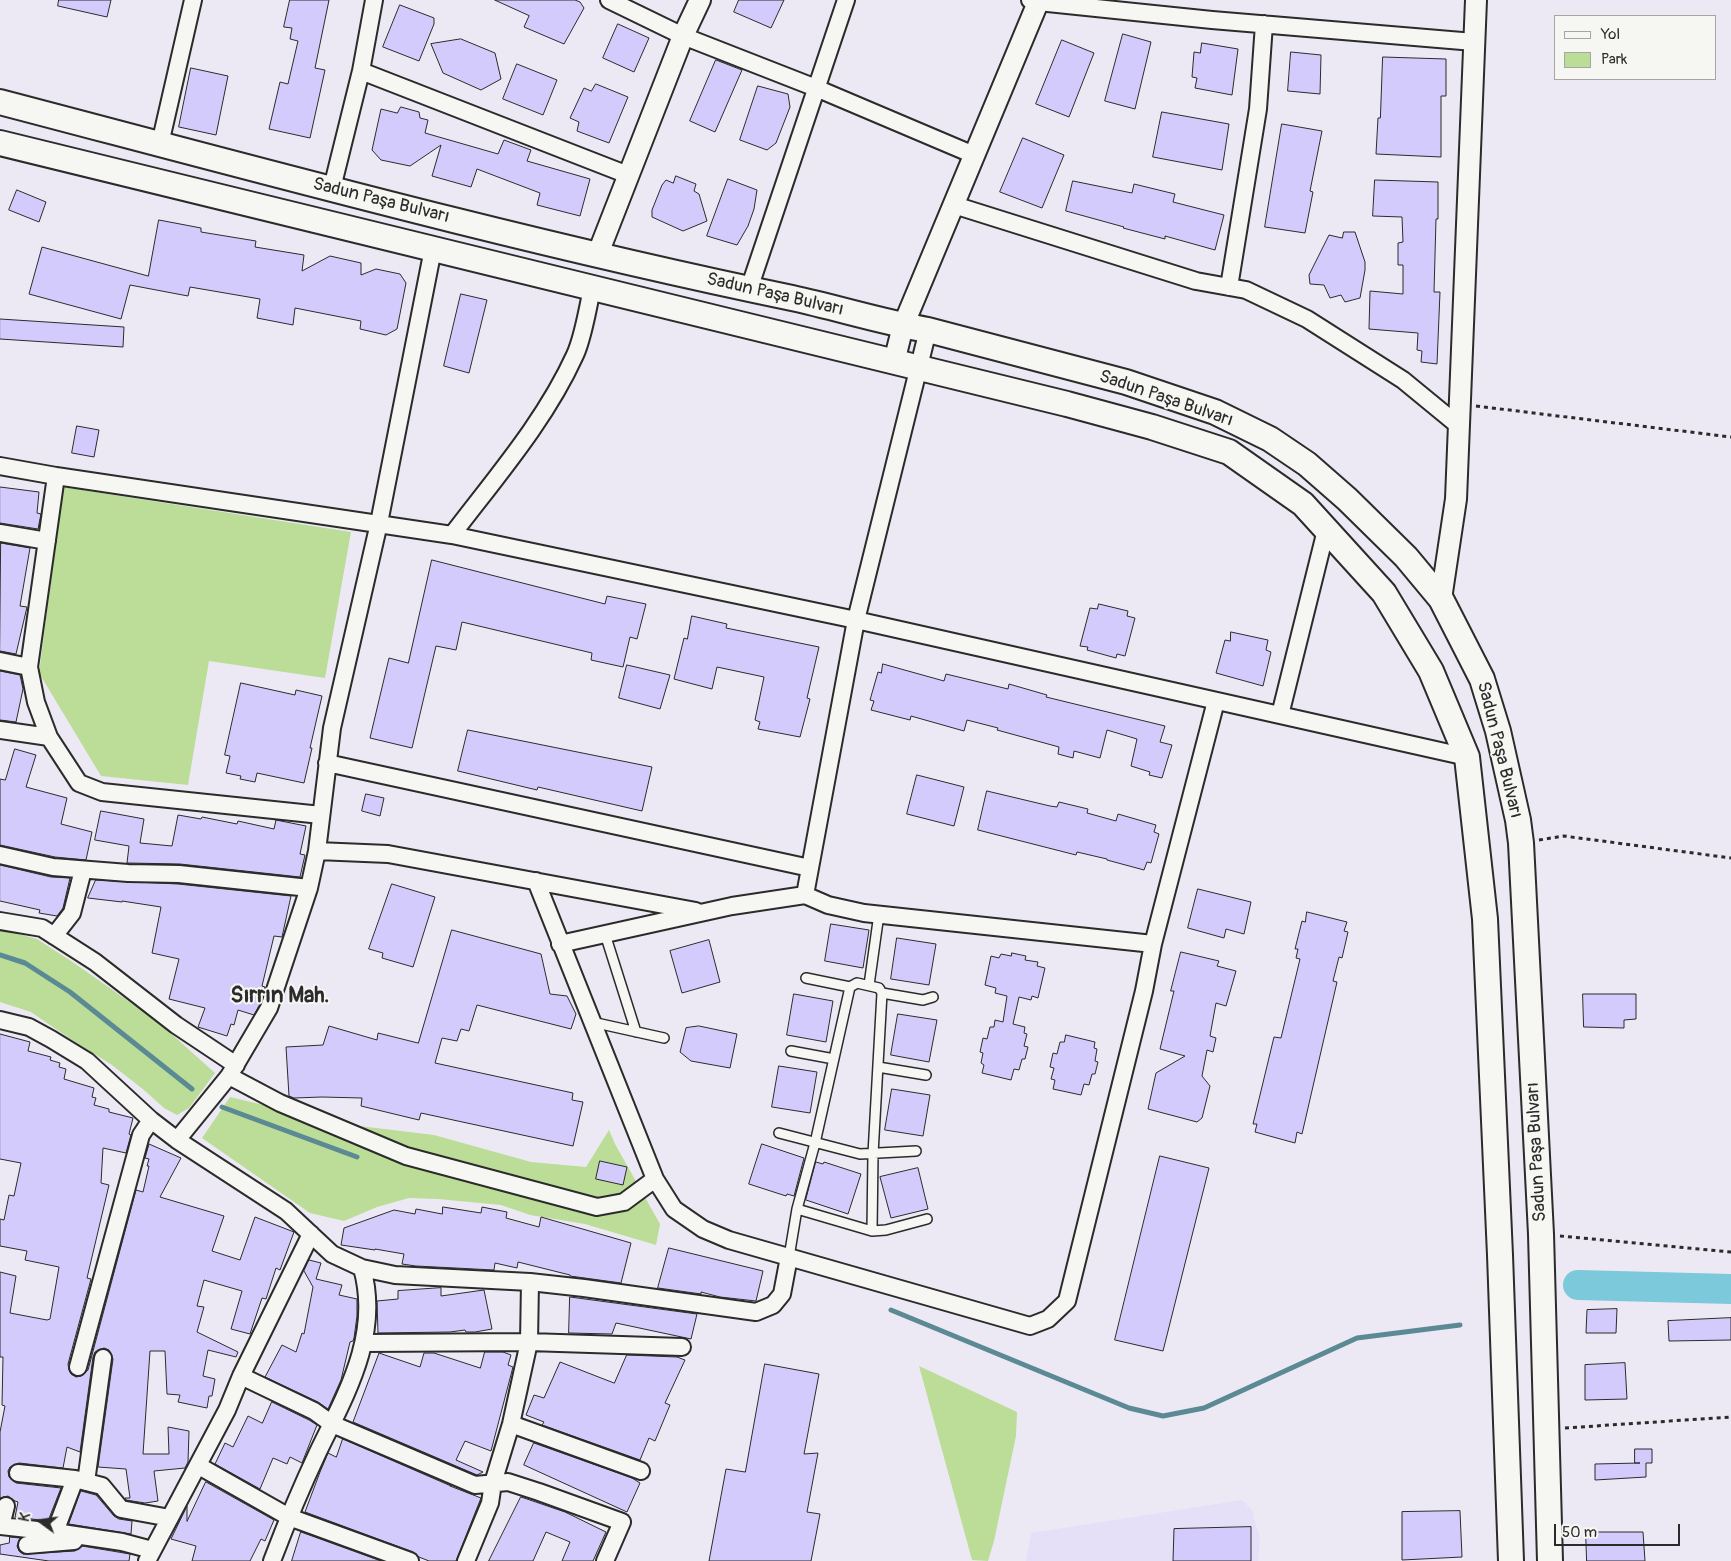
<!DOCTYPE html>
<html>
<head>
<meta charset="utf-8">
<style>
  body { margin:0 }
  #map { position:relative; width:1731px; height:1561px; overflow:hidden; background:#ece9f5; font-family:Pangolin,sans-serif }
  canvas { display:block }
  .legend { position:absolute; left:1554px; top:15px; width:162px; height:65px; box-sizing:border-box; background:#f6f6f2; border:1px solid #a5a5a2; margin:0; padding:6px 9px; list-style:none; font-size:15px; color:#2b2b2b }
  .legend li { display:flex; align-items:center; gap:10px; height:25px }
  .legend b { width:25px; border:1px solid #a5a5a2 }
  .north { position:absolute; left:15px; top:1496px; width:50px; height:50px; -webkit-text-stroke:4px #f6f6f2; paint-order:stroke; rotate:284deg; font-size:14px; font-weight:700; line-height:20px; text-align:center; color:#2b2b2b }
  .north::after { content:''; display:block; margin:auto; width:18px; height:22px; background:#2b2b2b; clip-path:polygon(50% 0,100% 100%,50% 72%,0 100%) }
  .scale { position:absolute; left:1554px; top:1524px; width:126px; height:22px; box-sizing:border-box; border:2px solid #2b2b2b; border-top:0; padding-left:6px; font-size:15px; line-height:18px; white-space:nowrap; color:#2b2b2b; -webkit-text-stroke:4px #f6f6f2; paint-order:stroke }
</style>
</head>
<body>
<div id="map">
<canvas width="1731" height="1561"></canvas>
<ul class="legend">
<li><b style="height:6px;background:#f6f6f2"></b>Yol</li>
<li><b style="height:14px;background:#bbdd97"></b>Park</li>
</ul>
<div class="north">K</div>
<div class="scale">50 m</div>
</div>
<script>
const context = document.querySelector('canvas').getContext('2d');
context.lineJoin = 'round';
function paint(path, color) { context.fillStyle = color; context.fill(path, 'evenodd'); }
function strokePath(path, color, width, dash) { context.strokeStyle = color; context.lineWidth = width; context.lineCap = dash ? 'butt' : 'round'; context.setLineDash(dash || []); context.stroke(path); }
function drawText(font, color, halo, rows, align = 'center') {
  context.font = font + ' Pangolin,sans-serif'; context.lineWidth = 4; context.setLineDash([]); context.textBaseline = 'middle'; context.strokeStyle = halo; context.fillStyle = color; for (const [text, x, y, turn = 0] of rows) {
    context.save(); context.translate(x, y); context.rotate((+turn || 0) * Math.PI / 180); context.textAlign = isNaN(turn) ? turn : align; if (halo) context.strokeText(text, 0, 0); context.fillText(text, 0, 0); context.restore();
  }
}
const built = new Path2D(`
  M1242,1500l12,12 -1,3 7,23 -2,23h-232l5,-28z`);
const green = new Path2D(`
  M63,487l288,45 -26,146 -116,-17 -21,124 -87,-9 -62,-103z
  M0,929l37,10 37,24 83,58 58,52 -26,35 -12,7 -13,-7 -20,-18 -32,-25 -43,-27 -38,-26 -31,-10z
  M230,1097l113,27 91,11 97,27 55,5 23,-37 6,14 45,80 -4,21 -71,-21 -55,-9 -29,-10 -63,-6 -29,-1 -32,9 -33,14 -34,-8 -108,-75z
  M919,1366l98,46 -1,24 -22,105 -6,20 -16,-1z`);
const stream = new Path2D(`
  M0,955l25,8 45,29 122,97
  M222,1107l135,50
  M891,1310l238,98 34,8 41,-8 153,-70 103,-13`);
const river = new Path2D(`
  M1578,1285l153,4`);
const building = new Path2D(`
  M59,0h52l-4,17 -49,-11z
  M290,0h39l-14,68 10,2 -15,68 -41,-9 11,-47 8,2 10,-43 -8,-2 2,-11 -8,-1z
  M495,0h80l5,2 4,6 -20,36 -40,-17 5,-11z
  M739,0h45l-13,28 -37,-16z
  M400,5l34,13v6l-15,37 -36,-14z
  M618,24l31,14 -15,34 -31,-14z
  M1123,34l28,8 -16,67 -30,-8z
  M461,39l34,14 6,26 -20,11 -38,-17 -12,-29z
  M1062,40l32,13 -25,64 -33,-13z
  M1202,43l36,6 -6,46 -37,-7 2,-10 -5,-1 2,-25 6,1z
  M1291,52l30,3 -1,39 -32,-3z
  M1383,57l63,2v37h-5v61l-65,-3 2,-36h2z
  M716,60l26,10 -27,62 -25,-11z
  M517,64l40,16 -14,35 -40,-16z
  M191,68l37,8 -12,59 -37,-8z
  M596,84l32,13 -19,46 -32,-12 2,-9 -9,-4 14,-30 7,3z
  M758,86l30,8 2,13 -14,36 -9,7 -27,-10z
  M401,107l18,5 1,6 8,2 -3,13 73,21 6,-14 27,10 -4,11 63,18 -10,37 -43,-11 3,-12 -63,-24 -6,18 -39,-11 9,-31 -31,21 -29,-6 -9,-10 9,-41 16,4z
  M1162,112l67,12 -7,46 -69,-13z
  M1282,124l40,7 -12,60 3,1 -8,41 -40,-6z
  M1023,138l41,17 -22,53 -42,-16z
  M676,176l20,8 -2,7 5,3 8,27 -24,10 -31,-14v-7l10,-25 4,-5 7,3z
  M728,179l29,11 -3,19 -6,17 -11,19 -30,-9z
  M1375,180l63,2v37h-2l-2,73h6l-3,72 -16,-2 1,-11 -5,-1 1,-17 -49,-4 1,-38 33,3v-29h-5v-22l5,-1 -1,-25 -29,-1z
  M1073,181l59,12 2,-9 41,10 -2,8 51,13 -9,35 -50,-14v3l-42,-11 1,-1 -58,-16z
  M17,190l29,12 -7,20 -30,-12z
  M159,220l42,8v4l55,9 -1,6 49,8 -2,16 28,-15 31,7v12l15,-6 24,5 6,9 -9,46 -11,6 -26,-6 1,-8 -66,-13 -2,17 -36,-7 3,-19 -70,-12 -2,9 -58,-11 -9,34 -92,-25 13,-47 106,29z
  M1344,232h11l10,30v8l-5,28 -15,4 -4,-7 -11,3 -6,-13 -14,-1 -1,-9 20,-40 13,3z
  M461,294l26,6 -18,73 -25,-7z
  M0,319l124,8 -1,20 -123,-8z
  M77,426l22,4 -5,27 -22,-4z
  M0,487l39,5 -2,21 4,1 -3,15 -38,-6z
  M1,543l29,5 -10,58 7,1 -11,47 -16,-3z
  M432,560l173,44 2,-8 39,8 -9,35 -7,-2 -7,30 -32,-7 1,-7 -130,-31 -6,28 -20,-4 -24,102 -42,-10 19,-80 19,5z
  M1099,604l29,7 -1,5 8,2 -10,38 -8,-2 -1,4 -29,-8 1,-3 -8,-1 10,-38 7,1z
  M692,616l35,8 -1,4 93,19 -12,51 3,1 -10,38 -42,-8 2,-7 -5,-2 9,-43 -47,-10 -5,22 -38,-10 10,-41 3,1z
  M1231,632l37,8 -2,10 5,2 -8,34 -47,-13 9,-33 5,1z
  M883,664l61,17 2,-7 62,15 1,-5 38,11 -1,2 119,29 -5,16 12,3 -10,33 -13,-3 1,-3 -19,-6 6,-27 -30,-9 -7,28 -26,-7 -1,7 -15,-4 1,-7 -62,-17 1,-2 -31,-8 -3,11 -53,-15 -1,4 -39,-10 3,-9 -4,-1 8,-28 3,1z
  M627,665l43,10 -10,34 -41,-11z
  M0,671l20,4 3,14 -7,33 -16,-2z
  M241,683l54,12 1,-5 26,6 -12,52h2l-8,35 -47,-10 -2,9 -15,-3 1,-3 -15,-3 4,-17 -5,-1z
  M468,730l184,37 -10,44 -104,-24 -1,3 -79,-19z
  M15,749l21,6 -10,32 41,11 -6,26 31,8 -6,28 -31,-3 -55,-12v-66l5,1z
  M917,775l47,12 -10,39 -47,-12z
  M987,791l63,15 7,1 2,-5 29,7 -1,4 29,8 2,-7 38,11 -2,7 5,2 -8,29 -4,-1 -3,8 -37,-10v-1l-30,-7 -1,3 -98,-25z
  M366,794l18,4 -4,18 -18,-5z
  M101,811l43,8 -4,24 32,3 6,-31 23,4 1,-2 35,7 1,-3 36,8 2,-9 30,6 -6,28 5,1 -5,22 -120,-13 -53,-1 2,-17 -34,-6z
  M0,865l51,12 19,1 -7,30 -6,8 -18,-3 1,-3 -40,-9z
  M96,880l82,4 113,12 -9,41 -8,-1 -12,50 3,1 -5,17 -6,11 -16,-5 -4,15 -3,-1 -4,12 -29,-9 7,-19 -36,-9 10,-40 -27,-6 9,-46 -39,-6v1l-34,-4z
  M392,884l43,13 -22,70 -31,-9 1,-5 -14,-4z
  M1198,889l53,13 -7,32 -18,-5 -2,9 -36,-10z
  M1307,912l40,10 -3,9 4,1 -6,26 -3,-1 -6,24 4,1 -35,152 -5,-2 -2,11 -40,-11 2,-8h-4l21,-87 7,1 19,-79 -4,-1 2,-9h-3l7,-28 3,1z
  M831,924l38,6 -6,38 -38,-7z
  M452,930l89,24 9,40 17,2 9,18 -5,15 -94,-24 -8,26 -8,-2 -4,12 -15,-3 -7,25 138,30 -1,7 11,2 -10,44 -152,-33 -2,7 -58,-14 1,-8 -40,-1 -28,1 -5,-2 -3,-49 37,-2 6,-19 48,14 1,-7 40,10z
  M897,938l39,6 -7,41 -38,-6z
  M709,940l11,42 -38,11 -12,-42z
  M1181,952l38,9 -2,5 19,5 -10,35 -10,-3 -6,33 6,2 -3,14 -6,-2 -5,26 8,10 -8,32 -5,4 -49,-13 8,-36 29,-17 -25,-7 14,-58h-3z
  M1012,953l14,3 -1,4 13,2 -1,4 8,2 -7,30 -6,-2 -1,4 -12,-3 -6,27 12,3 -1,6 3,1 -3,12 4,1 -3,12h-3l-3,11 -5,-1 -3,11 -29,-7 2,-8 -3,-2 2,-10 -3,-1 3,-14 4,1 3,-12h4l1,-7 8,2 4,-26 -12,-3 1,-5 -11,-3 6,-29 8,2 2,-4 10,2z
  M794,994l39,7 -7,41 -39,-7z
  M1583,994h53v25l-12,1v8l-40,-1z
  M898,1014l39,6 -8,42 -38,-7z
  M699,1026l38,8 -7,34 -39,-7 -11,-9 6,-24z
  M0,1034l30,8 -2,9 23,6 -1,3 10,3 -1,4 7,2 -2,10 30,9 -2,9 4,1 -2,7 15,4v3l24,6 -4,16 2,1 -5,18 -23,-5 -2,35 8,2 -22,93 4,1 -23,85 1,6 2,4 5,3 5,-1 7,-6 48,-180 7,2 6,-26h-2l2,-7 -4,-1 4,-14 32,14 -21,39 64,19 -12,35 28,9 15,-43 39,15 -14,38 -4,-2 -10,31 -4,-1 -12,36 -19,-5 11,-38 -38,-11 -7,26 7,1 -7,25 41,20 -2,5 -28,-7 -5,26 12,3 -3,17h-3l-2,12 -29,-6 2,-7 -13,-1 -2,-43h-15l-7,103h26l-1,-27 21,4 -1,31 -3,6 -31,3 4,30 -13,2 -19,-3 -1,-2h5l-4,-29 -28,-2 15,-108 -4,-9 -5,-2 -9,4 -2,5 -13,95 -13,-5 -4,21 -44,-5 -9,4 -2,4 1,6 7,6 45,5 -13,33 -33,-4 3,-15 -3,-1 -7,-5 -8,2v-66l5,-26 -3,-1 1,-48h-3v-85l16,4 -6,37 37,7 3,-1 9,-52 -34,-7 2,-9 -27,-5v-27l4,1 5,-25 5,1 7,-33 -21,-4z
  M1066,1035l29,7 -1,6 3,1 -2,12 3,1 -3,12h-3l-3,11 -5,-1 -3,11 -28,-6 2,-9 -4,-1 3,-11 -4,-1 3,-14 4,1 3,-12h4z
  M779,1066l38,6 -7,41 -38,-6z
  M892,1089l38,6 -7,41 -38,-6z
  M762,1144l42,14 -10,38 -7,-2 -1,2 -37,-12z
  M1160,1156l49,12 -46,183 -48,-11z
  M600,1161l27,6 -4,18 -27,-6z
  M816,1162l7,2 1,-2 37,12 -13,40 -42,-14z
  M918,1168l10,41 -37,9 -11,-41z
  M443,1207l38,6 1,-6 25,5 -1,6 33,9 2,-10 90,26 -10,40 -51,-7v-1l-52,-13 -1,6 -22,-5 -1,7 -78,-4 -14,-2 2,-10 -29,-5v1l-34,-5 3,-17 50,-18 21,4 1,-5 26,5z
  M669,1248l94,23 -7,30 -36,-4 -19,-5v2l-43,-6z
  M309,1260l12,3 -5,16 26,6 -3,10 18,4v17l-3,22 -1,3 -3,1 -9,38 -13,29 -10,-7 -53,-25 17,-32 14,7 6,-19 2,1 9,-47 -9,-16z
  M441,1288v8l43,-6 8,39 -17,3h-9l-1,-2 -15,2 -72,1 -1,-32 21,-2v-8z
  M570,1297l127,17 -6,25 -75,-16 -4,11 -43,-1z
  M1617,1309l-1,24h-30l1,-23z
  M1731,1318v22l-62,1 -1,-20z
  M485,1352h18l8,3 -3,10 5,2 -22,84 -26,-10 -9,19 27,12 -6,3 -124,-53 26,-69 41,14 4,-14h10l46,15z
  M627,1355l50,2 8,3 -20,43 5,2 -15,36 -6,-3 -9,22 -98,-35 2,-3 -18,-7 8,-20 10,3 16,-36 54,21z
  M1625,1363l2,36 -42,1v-35z
  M765,1364l54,10 -15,80 14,-1 -11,59 13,2 -9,47h-102l17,-92 19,3z
  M272,1402l37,18 8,5 -15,38 -12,-6 -3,7 -14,-6 -13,31 -45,-25 10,-21 8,4 15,-31 14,7z
  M343,1439l108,47h-1l31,12 -25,63h-27l-10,-4 -6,-5 -108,-40 15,-40 8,-19 8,4z
  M534,1443l98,35 8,5 -13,29 -103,-47z
  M1635,1449h17v14h-6v14l-51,3v-16l45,-1h-5z
  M206,1482l68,38 -9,21 -4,-2 -11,22h-58l4,-15 -25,-7 16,-33v15z
  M81,1491l15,4 18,21 5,3 13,2 -1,13 -62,-10z
  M521,1497l44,15 41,20 -13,29h-31l8,-19 -24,-10 -13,29h-44z
  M1460,1511l2,46 -60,3v-48z
  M1251,1527v34h-78l1,-32z
  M301,1532l80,29h-89z
  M1586,1532h57l2,29h-58z
  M10,1537l10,1 -3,8 2,5 4,3 52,-3 7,-5 48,8 -1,7h-80l-49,-7v-9l9,-2z`);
const path = new Path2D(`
  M1476,406l255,31
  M1539,840l25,-4 167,22
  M1560,1236l171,16
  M1565,1428l166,-11`);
const service = new Path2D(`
  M605,934l31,98
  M806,978l44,9
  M869,985l10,-71
  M882,993l41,7 10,-3
  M592,1022l72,16
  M791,1051l43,8
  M878,1067l48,8
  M779,1133l81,21 56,-3
  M797,1209l75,22 14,-1 41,-11
  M789,1257l8,-48 18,-66 35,-156 7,-4 22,5 3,5 -9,161 -1,77`);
const minor = new Path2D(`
  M609,0l74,36 133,52 158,67
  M1030,0l8,2 174,18 262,22
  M361,71l267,104
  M160,144l33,-144
  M332,188l29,-117 13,-71
  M954,205l242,76 50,9 61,29 96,61 56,46
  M1229,287l29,-178 6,-85
  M749,289l97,-289
  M0,466l56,10 396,59 404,85 611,137
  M56,476l-27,191 7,35 13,35 30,46 23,9 219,23
  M0,533l47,8
  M452,535c44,-58 93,-114 123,-180 8,-17 13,-47 17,-67
  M0,661l29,6
  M1280,715l46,-185
  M0,730l49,7
  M327,763l483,105
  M317,851l71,3 308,57
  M0,855l53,12 75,6 51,1 130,14
  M536,881l119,298 19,30 29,20 26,11 301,86 18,-7 19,-18 77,-310 9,-47 63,-243
  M805,895l51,-275 72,-290
  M0,921l42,7 53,34 81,63 60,40
  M54,936l18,-23 11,-43
  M560,944l172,-38 73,-11 23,10 36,8 289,31
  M0,1020l29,7 22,12 36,22 64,59 26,20 109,71 46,43 30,14 33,7 135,7 54,6 172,24 17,-7 9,-11 7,-37
  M229,1076l51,27 126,53 191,51 27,-5 31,-23
  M177,1140l52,-64 40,-68 40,-120 8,-37 15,-123 47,-205 54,-274
  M364,1343l165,-1 153,5
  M78,1367l63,-232 10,-15
  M241,1376l73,35 18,13 143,61 33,-3 31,10 83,30 -17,39
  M511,1424l130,47
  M199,1466l90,51 121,44
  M18,1473l57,6 27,7 19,23 49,9
  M75,1479l-20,53 67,10 30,8
  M86,1482l17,-124
  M6,1506l-5,20 54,6
  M27,1545l47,-4
  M147,1561l80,-151 14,-34 70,-142
  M272,1561c14,-37 29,-73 46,-109 28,-58 63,-117 44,-184
  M466,1561l24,-58 3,-20 18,-59 18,-82 1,-60`);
const tertiary = new Path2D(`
  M597,256l86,-220 17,-36
  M894,362l9,-36 136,-326
  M1441,599l15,-100 20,-499`);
const secondary = new Path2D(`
  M0,102c263,69 526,141 792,196 46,10 90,24 136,32l198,52 89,30 55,27 37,25 40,35 59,58 35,42 41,80 16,52 20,89 3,23 20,391 9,327
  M0,143l1067,261 85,23 77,25 74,52 81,89 47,78 36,86 18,162 15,336 11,306`);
const streetNames = [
  ["Sadun Paşa Bulvarı",381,201,14],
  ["Sadun Paşa Bulvarı",775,295,13],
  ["Sadun Paşa Bulvarı",1166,399,19],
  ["Sadun Paşa Bulvarı",1499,750,76],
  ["Sadun Paşa Bulvarı",1537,1152,-93]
];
const districtNames = [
  ["Sırrın Mah.",280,996]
];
paint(built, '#e5e0f7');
paint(green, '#bbdd97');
strokePath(stream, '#5b8a94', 5);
strokePath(river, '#7bc9da', 30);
paint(building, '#d4cbfd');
strokePath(building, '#2b2b2b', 1);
strokePath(service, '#2b2b2b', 12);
strokePath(minor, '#2b2b2b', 20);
strokePath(tertiary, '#2b2b2b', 24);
strokePath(secondary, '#2b2b2b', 28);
strokePath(path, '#2b2b2b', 3, [4, 4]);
strokePath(service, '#f6f6f2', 9);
strokePath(minor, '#f6f6f2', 16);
strokePath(tertiary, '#f6f6f2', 20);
strokePath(secondary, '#f6f6f2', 24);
drawText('18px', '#2b2b2b', '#f6f6f2', streetNames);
drawText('bold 22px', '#2b2b2b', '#f6f6f2', districtNames);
</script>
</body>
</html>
